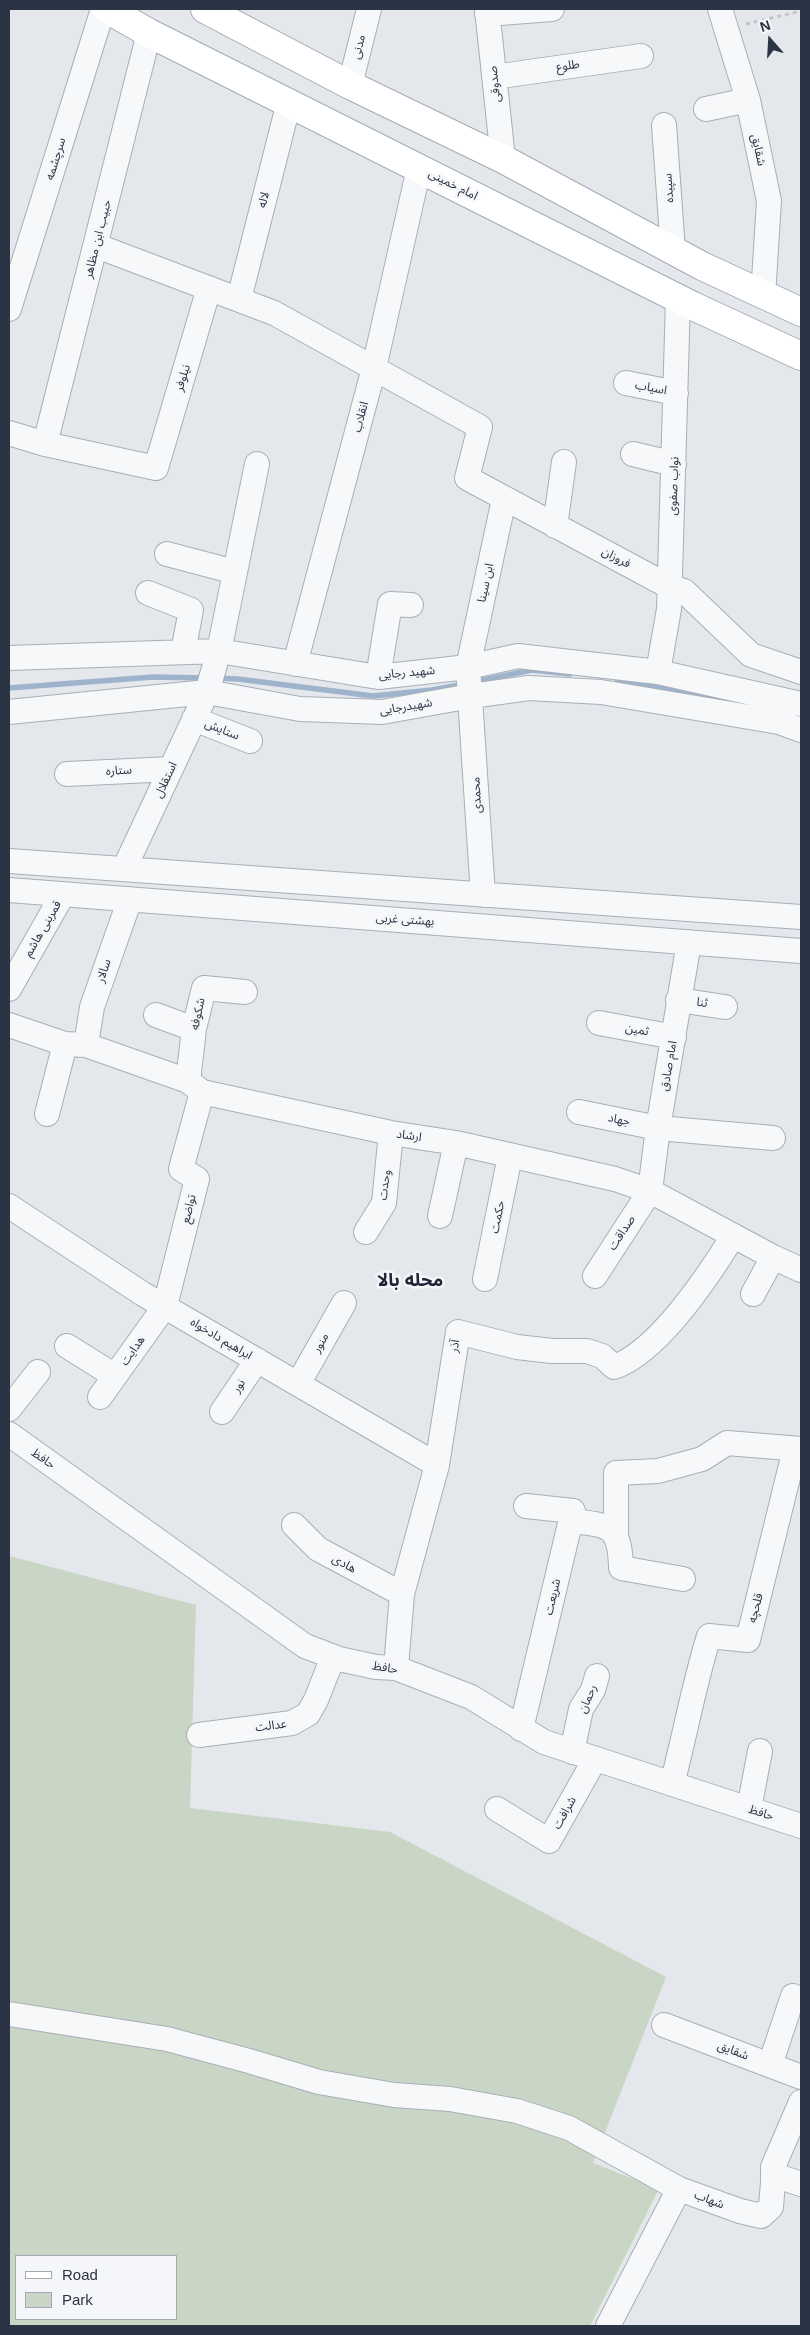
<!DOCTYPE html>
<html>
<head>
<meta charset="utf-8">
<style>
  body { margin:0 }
  #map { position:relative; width:810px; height:2335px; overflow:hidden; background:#e4e7ec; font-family:Helvetica,sans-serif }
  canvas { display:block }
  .frame { position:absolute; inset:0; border:10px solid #2b3445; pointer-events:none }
  .legend { position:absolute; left:15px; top:2255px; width:162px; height:65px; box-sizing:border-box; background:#f4f6f9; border:1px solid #a4a8b1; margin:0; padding:6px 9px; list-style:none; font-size:15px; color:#2b3445 }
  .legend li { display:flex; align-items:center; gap:10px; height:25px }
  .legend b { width:25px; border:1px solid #a4a8b1 }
  .north { position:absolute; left:745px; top:15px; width:50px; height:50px; -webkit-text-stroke:4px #f4f6f9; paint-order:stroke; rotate:341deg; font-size:14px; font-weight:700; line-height:20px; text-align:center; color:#2b3445 }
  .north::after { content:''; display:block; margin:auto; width:18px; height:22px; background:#2b3445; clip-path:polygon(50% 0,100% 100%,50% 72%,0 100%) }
</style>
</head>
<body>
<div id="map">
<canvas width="810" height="2335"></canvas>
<div class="frame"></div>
<ul class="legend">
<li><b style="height:6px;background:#fff"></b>Road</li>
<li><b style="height:14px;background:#c9d6c5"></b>Park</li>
</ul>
<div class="north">N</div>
</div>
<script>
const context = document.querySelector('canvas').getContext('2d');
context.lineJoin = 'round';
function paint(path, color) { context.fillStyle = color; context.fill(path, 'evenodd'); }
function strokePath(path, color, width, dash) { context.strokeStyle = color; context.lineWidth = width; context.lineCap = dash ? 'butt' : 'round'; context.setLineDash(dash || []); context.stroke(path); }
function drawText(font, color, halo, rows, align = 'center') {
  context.font = font + ' Helvetica,"Noto Sans Arabic",sans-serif'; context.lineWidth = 5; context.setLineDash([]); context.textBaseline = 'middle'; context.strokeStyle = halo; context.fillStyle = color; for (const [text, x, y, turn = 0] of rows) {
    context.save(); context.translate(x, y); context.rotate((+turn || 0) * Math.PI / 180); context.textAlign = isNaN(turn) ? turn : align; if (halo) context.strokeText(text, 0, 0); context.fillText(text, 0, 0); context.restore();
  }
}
const green = new Path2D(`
  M9,1556l187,49 -6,203 200,24 276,145 -73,186 66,26 -69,137h-581zM16,2256h160v63h-160z`);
const stream = new Path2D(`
  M215,678l23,1 135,17 59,-6 32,-6
  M617,679l120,24
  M473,682l59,-12 38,4
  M9,688l144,-11 53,1`);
const path = new Path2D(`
  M746,24l55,-13`);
const minor = new Path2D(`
  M487,9l16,150
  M720,9l28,91 21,101 -6,95
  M487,14l65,-5
  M494,77l147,-21
  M350,85l19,-76
  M706,109l42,-9
  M664,125l9,126
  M97,246l177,67 206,114 -13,51 203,109 14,4 67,64 50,17
  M239,299l50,-197
  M9,309l94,-300
  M626,383l50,10
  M9,433l36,11 111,24 53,-180
  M45,444l104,-411
  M633,454l41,10
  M555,526l9,-64
  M167,554l68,18
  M148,593l43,17 -8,42
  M9,658l210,-7 159,26 90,-10 50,-11 140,16 143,32
  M295,664l79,-296 45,-200
  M658,672l11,-63 9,-310
  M378,677l12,-73 21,1
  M9,712l198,-20 93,17 82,3 89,-16 58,-8 72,4 178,30 22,8
  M194,719l56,22
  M67,774l104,-5
  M9,861l792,56
  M124,869l83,-177 12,-41 38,-187
  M9,890l792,61
  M483,895l-15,-228 36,-168
  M9,989l54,-95
  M678,1000l47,7
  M156,1015l38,14
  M599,1023l75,14
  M9,1025l56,19 21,1 102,36 14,11 189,41 65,10 159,36 35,12 123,66 28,13
  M86,1045l6,-38 38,-108
  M188,1081l6,-52 10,-41 41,4
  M579,1112l79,16 115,10
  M47,1114l18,-70
  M9,1206l134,88 294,171
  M440,1216l16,-73
  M366,1232l18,-29 7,-70
  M595,1276l55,-85 8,-63 31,-186
  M485,1279l25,-123
  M753,1294l20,-37
  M67,1346l48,30
  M298,1384l46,-81
  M100,1397l65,-91 32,-127 -16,-10 21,-77
  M9,1409l29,-37
  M222,1412l35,-52
  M9,1434l296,212 34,13 37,8 20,1 75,29 73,45 257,84
  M571,1521c38,4 49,4 50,47l62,11
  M294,1525l24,24 84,45
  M616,1537v-64l42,-2 44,-12 25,-16 74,6
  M396,1668l6,-74 35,-129 21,-133 59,15 35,4h35l15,5 12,11c44,-15 95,-92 119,-131
  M521,1729l52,-218 -47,-5
  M199,1735l93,-12 16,-9 8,-14 17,-43
  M572,1752l9,-43 12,-19 4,-14
  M672,1784c13,-49 22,-100 37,-148l39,4 47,-191
  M497,1809l52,32 46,-82
  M749,1809l11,-58
  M9,2014l158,25 82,22 70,21 75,13 56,4 67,12 52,17 110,61 61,22 21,5 10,-9 2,-25 10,-4 18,6
  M664,2025l137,52
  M770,2065l23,-69
  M773,2182v-15l28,-65
  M608,2326l71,-137`);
const major = new Path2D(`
  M107,9l42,24 544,273 108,50
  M205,9l145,76 153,74 199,107 99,46`);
const streetNames = [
  ["مدنی",359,47,-76],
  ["طلوع",568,66,-8],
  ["صدوقی",495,84,-96],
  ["شقایق",758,150,78],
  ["سرچشمه",56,159,-73],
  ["امام خمینی",453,185,27],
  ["سپیده",669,188,-94],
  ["لاله",264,200,-76],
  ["حبیب ابن مظاهر",98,239,-76],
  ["نیلوفر",183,378,-73],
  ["اسیاب",651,388,11],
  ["انقلاب",361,417,-75],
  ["نواب صفوی",674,486,-88],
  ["فروزان",616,558,28],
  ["ابن سینا",486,583,-78],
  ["شهید رجایی",407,673,-5],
  ["شهیدرجایی",406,707,-9],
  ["ستایش",222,730,22],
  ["ستاره",119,771,-3],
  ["استقلال",166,780,-65],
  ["محمدی",477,795,-93],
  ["بهشتی غربی",405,920,4],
  ["قمربنی هاشم",43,929,-60],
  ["سالار",104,971,-72],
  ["ثنا",702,1003,9],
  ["شکوفه",198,1014,-78],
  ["ثمین",637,1030,10],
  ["امام صادق",669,1066,-80],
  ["جهاد",619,1120,11],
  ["ارشاد",409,1136,8],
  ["وحدت",385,1185,-82],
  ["تواضع",189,1209,-76],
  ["حکمت",498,1217,-79],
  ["صداقت",622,1233,-57],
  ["ابراهیم دادخواه",221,1339,31],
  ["منور",321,1343,-60],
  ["آذر",455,1346,-81],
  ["هدایت",133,1351,-55],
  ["نور",239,1386,-57],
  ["حافظ",43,1459,35],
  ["هادی",344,1564,29],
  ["شریعت",553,1597,-77],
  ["قلحچه",756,1608,-76],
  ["حافظ",385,1668,9],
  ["رحمان",588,1699,-67],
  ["عدالت",271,1726,-7],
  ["شرافت",565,1813,-61],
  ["حافظ",761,1813,18],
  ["شقایق",733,2051,21],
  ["شهاب",709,2200,21]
];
const districtNames = [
  ["محله بالا",410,1281]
];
paint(green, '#c9d6c5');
strokePath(stream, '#9fb4cc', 5.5);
strokePath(minor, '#a9aeb7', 26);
strokePath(major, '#a3abb8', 30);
strokePath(path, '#c2c5cb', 3, [4, 4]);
strokePath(minor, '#f7f8fa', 24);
strokePath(major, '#fff', 28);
drawText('12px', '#2b3445', '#f4f6f9', streetNames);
drawText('bold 18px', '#1d2536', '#f4f6f9', districtNames);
</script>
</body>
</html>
